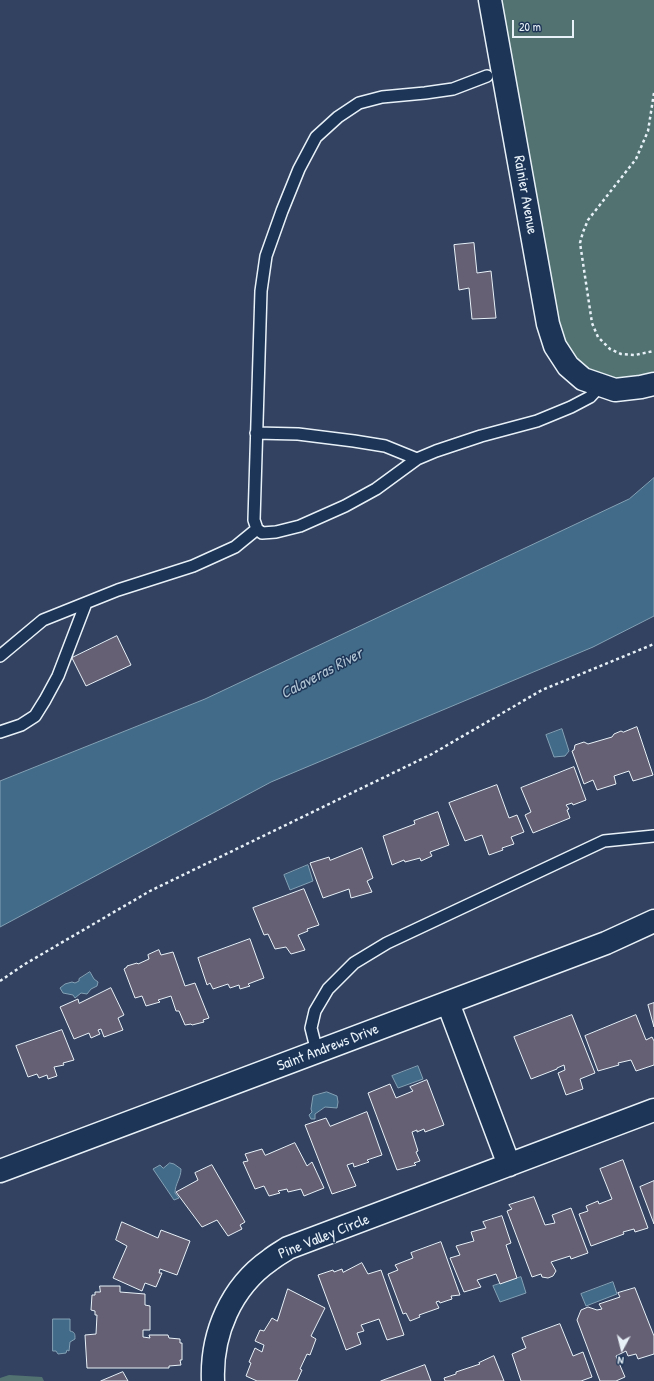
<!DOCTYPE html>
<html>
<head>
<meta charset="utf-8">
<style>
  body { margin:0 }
  #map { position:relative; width:654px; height:1381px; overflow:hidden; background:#334260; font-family:"Patrick Hand",sans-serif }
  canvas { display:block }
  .north { position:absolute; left:602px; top:1329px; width:40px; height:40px; -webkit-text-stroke:3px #1d3557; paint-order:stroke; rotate:187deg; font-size:11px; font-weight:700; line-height:16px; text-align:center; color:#e8f1f8 }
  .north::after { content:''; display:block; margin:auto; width:14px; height:18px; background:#e8f1f8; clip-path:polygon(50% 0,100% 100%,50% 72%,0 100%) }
  .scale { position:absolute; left:512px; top:20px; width:62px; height:18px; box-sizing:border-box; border:2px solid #e8f1f8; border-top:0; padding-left:5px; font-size:12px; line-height:14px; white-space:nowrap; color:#e8f1f8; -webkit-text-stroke:3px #1d3557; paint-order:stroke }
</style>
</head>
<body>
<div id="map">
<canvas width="654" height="1381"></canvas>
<div class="north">N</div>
<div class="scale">20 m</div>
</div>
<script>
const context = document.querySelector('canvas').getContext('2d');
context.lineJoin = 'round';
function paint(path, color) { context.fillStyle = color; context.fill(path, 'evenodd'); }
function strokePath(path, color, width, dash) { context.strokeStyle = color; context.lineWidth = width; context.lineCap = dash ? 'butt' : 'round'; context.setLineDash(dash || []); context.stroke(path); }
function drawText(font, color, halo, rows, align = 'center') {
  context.font = font + ' "Patrick Hand",sans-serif'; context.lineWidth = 3; context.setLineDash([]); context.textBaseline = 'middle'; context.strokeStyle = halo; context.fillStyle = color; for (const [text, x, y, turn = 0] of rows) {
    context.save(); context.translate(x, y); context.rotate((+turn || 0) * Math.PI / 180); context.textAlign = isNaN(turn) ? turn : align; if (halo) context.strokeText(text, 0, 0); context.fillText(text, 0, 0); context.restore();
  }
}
const green = new Path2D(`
  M490,0h164v380l-39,10 -47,-24z
  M9,1375l33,2 2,4h-44v-3z`);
const water = new Path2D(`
  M654,478v138l-61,31 -322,135 -271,145v-146l205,-82 424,-200z
  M562,729l7,22 -4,5 -11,1 -8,-22z
  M308,865l5,16 -23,9 -6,-15z
  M90,972l4,7 4,3 -1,4 -6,3 -4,5 -6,-1 -6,5 -2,-3 -10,-2 -3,-5 5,-4 7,-2 3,1 4,-2v-2z
  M418,1066l5,13 -25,9 -6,-12z
  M327,1092l10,4 1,6 -1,6 -12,-1 -10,7v5h-4l-2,-4 3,-3 -1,-3 2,-13z
  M170,1163l4,1 7,5c0,9 -6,15 -6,24l4,5 -5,2 -21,-31 7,-4 3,3z
  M521,1277l5,16 -26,9 -7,-16z
  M613,1282l4,12 -31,12 -5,-12z
  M53,1319h17v12c5,1 5,3 5,8l-5,3 -1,9 -2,-1 -1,3 -8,1 -2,-3h-3z`);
const building = new Path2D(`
  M474,243l3,30 14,-2 5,47 -24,1 -3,-31 -10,2 -5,-45z
  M117,636l14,29 -45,21 -14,-28z
  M637,727l16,48 -20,6 -4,-10 -15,5 2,8 -19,6 -4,-10 -9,4 -12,-33 2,-1 1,-5 9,-3 4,2 24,-7 2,-3 7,-3 2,1z
  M574,767l12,33 -13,5 -1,-2 -6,2 3,4 -2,1 3,8 -37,15 -8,-18 6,-3 -10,-24z
  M497,785l12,33 8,-3 7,17 -13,5 3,7 -12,4 1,2 -14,5 -7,-20 -17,6 -16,-38z
  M438,812l11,33 -19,7 2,4 -11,5 -1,-3 -15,4 -1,-2 -12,5 -9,-29 32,-12 -1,-3z
  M362,848l11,30 -6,3 5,11 -21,6 -2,-9 -26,9 -13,-35 19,-6 1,3z
  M304,889l15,36 -12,4 1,2 -10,4 7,15 -14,4 -5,-7 -11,2 -7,-15 -4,1 -11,-27z
  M250,939l14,39 -16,6 2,2 -10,3 -1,-4 -9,3 -2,-4 -15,5 -3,-6 -3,2 -9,-27z
  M159,950l2,5 12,-3 12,34 10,-3 14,35 -6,2 1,2 -12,3 -1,-1 -6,1 -6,-14h-3l-5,-15 -13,4 2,2 -14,4 -4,-10 -7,2 -11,-29 3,-2v-1l10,-3 1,1 11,-5 -1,-4z
  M111,988l13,27 -6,3 5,12 -19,7 -3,-8 -3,1 2,4 -9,4 -2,-5 -15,6 -14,-32 18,-8 1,4z
  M654,1003v24l-6,-22z
  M572,1015l23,58 -15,6 3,10 -17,6 -8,-22 7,-3 -1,-5 -7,3v1l-26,10 -17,-42z
  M636,1015l10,25 6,-3 2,4v24l-18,6 -5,-11 -13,3 1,2 -21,6 -13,-35z
  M62,1030l12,30 -11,3 1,2 -10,2 3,9 -9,3 -1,-4 -8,3 -2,-4 -9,3 -12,-31z
  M427,1080l17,45 -19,7 -1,-3 -7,3v-2l-5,2 6,19 -2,1 4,9 -6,2 2,2 -19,5 -29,-77 22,-9 6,14 17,-7 -3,-4z
  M367,1112l15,43 -15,5 2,2 -15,5 -1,-4 -6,2 9,21 -24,8 -27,-69 21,-7 4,8z
  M295,1143l12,23 5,-4 12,26 -20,8 -3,-7 -13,3 -1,-3 -9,2 2,2 -11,3 -5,-10 -9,3 -12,-27 5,-1 -3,-7 17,-5 3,6z
  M623,1160l25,68 -13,4 -1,-3 -11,3 1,2 -33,12 -12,-32 9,-3 -2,-5 12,-5 1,3 13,-5 -12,-30z
  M212,1165l33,57 -5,3 2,4 -14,7 -11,-16 -15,7 -26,-35 22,-12 -3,-7z
  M654,1181v43l-14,-37z
  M534,1197l11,28 10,-2 -3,-8 19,-7 17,45 -17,6 -1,-3 -19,6 5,9 -3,5 -5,2 -6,-1 -1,-3 -9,3 -25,-66 5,-2 -3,-4z
  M502,1216l9,27 -5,2 11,33 -17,6 -4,-10 -19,6 4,7 -17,5 -14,-34 10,-3 -4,-9 18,-5 -3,-9 15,-4 -3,-6z
  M122,1222l36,16 3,-8 29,11 -13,34 -17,-6 -1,4h3l-6,14 -11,-4 -3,8 -29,-13 14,-32 -11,-6z
  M441,1242l19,53 -9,1 1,3 -12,4 -1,-2 -3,1 3,6 -20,7 1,2 -10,4 -4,-8 -3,1 -15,-40 10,-4 -3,-5 18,-7 -2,-5z
  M362,1263l6,11 13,-4 23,65 -17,5 -8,-21 -18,6 3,6 -7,2 4,11 -15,6 -28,-75 15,-5 1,2 8,-3 1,3z
  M100,1286h20v6l25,2v11l5,1v24h-7v7l7,1 -1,-3h19l1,3 11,1v4h2v17h-2l1,5 -12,1v2h-82l-2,-33 11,-1 1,-19h-2v-4l-4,-1 1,-15h3v-3h5z
  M635,1288l19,48v18l-16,5 -2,-5 -8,2 -2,-5 -10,5 9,21 -9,4h-16l-23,-61 4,-10 7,-3 9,3 5,-1 -3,-5 21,-7 -2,-4z
  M288,1289l37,19 -14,28 5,3 -6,16 -3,-1 -7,15 2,1 -5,11h-40l-11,-5 5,-13 -2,-1 6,-14 7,4 2,-7 -9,-4 5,-11 4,1 8,-13 5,3z
  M560,1324l13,32 10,-4 9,25 -11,4h-60l-9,-27 14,-6 -4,-10z
  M494,1356l10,25h-59l-1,-3 12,-4v-2l24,-8 -1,-1z
  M425,1365l6,16h-50z
  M123,1372l5,9h-27z`);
const path = new Path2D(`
  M654,93l-6,38 -12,28 -48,61 -5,12 -3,11 12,80 6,14 12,12 11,5 14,1 19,-4
  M0,981l25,-17 125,-73 282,-137 110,-64 112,-46`);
const service = new Path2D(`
  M487,76l-34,13 -28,4 -43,4 -23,6 -21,14 -22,20 -17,32 -17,42 -16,45 -5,35 -7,229 3,9 5,4 14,-1 24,-6 45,-20 31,-17 41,-30 19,-8 45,-15 56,-15 34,-14 19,-10 11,-12
  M256,433l42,1 56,7 31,5 32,13
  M0,656l43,-36 75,-30 75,-24 42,-19 22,-18
  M0,732l21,-7 14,-9 10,-16 13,-24 28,-73
  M317,1052l-6,-24 4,-17 13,-22 26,-26 33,-20 217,-102 50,-5`);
const minor = new Path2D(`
  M490,0l58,324 7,22 13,20 15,13 32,11 26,-3 13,-3
  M448,1003l61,162
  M0,1171l606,-228 48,-22
  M213,1381c-2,-47 18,-94 57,-121 6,-5 12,-8 18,-12l366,-138`);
const streetNames = [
  ["Rainier Avenue",525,195,80],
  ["Saint Andrews Drive",328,1048,-21],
  ["Pine Valley Circle",324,1237,-22]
];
const waterNames = [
  ["Calaveras River",322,674,-28]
];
paint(green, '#517271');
paint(water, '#416b88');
strokePath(water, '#84a1b5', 1);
paint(building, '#656074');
strokePath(building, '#e8f1f8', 1);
strokePath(service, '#e8f1f8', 14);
strokePath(minor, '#e8f1f8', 25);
strokePath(path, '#e8f1f8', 2.5, [3, 3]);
strokePath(service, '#1d3557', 11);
strokePath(minor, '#1d3557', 22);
drawText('15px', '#e8f1f8', '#1d3557', streetNames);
drawText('italic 16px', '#aec2d1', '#1d3557', waterNames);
</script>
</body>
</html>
